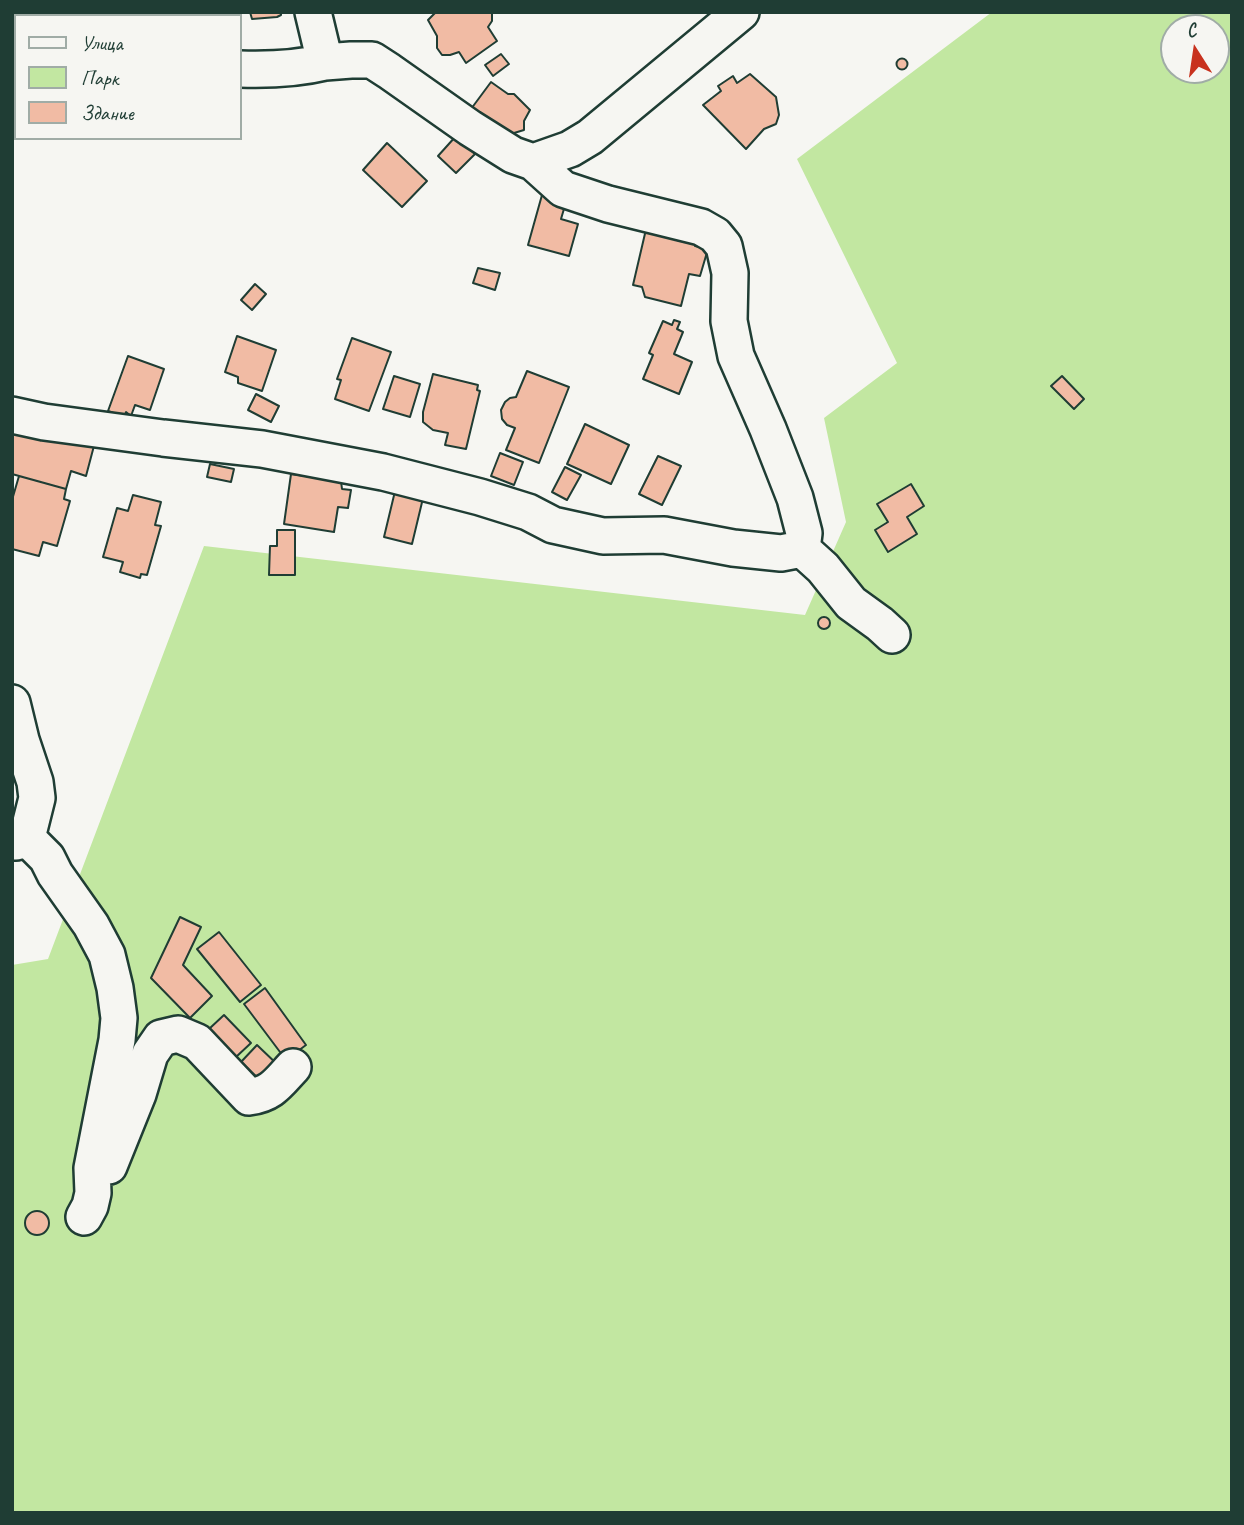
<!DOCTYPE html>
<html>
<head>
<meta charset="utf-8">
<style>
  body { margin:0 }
  #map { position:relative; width:1244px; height:1525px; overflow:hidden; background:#f6f6f2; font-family:Caveat,sans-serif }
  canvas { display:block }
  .frame { position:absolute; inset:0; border:14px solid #1f3d34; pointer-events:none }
  .legend { position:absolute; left:14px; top:14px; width:228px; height:126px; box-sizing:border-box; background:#f6f6f2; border:2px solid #a0aca6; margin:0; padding:9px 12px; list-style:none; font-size:21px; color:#1f3d34 }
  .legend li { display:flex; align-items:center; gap:14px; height:35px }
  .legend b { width:35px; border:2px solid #a0aca6 }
  .north { position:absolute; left:1160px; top:14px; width:70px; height:70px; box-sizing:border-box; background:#f6f6f2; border:2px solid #a0aca6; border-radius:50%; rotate:348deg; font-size:19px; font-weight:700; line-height:28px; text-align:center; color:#1f3d34 }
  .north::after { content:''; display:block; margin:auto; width:24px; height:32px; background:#c8321e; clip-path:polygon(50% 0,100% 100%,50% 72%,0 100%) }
</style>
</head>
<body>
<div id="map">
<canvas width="1244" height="1525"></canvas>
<div class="frame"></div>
<ul class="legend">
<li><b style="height:9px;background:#f6f6f2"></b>Улица</li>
<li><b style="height:19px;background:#c2e7a1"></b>Парк</li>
<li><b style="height:19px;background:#f1bba4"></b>Здание</li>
</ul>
<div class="north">С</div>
</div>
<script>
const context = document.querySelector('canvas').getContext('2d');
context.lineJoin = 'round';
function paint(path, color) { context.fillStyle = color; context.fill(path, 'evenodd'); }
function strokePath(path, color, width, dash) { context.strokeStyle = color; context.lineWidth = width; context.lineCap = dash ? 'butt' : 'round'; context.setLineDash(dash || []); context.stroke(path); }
const green = new Path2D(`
  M992,12h240v1501h-1220v-548l36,-6 156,-413 601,69 41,-93 -22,-104 73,-55 -100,-204zM1174,28h42v42h-42z`);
const building = new Path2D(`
  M12,12h48v4h-44v18l-4,-1z
  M250,12h31v3l-4,2 -25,2z
  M436,12h56v9l-4,6 9,14 -31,22 -7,-11 -9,3h-8l-5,-7v-12l-9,-16z
  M501,54l8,10 -16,12 -8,-11z
  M896.5 64a5.5 5.5 0 1 1 11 0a5.5 5.5 0 1 1-11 0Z
  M16,64v38l-4,-4v-31z
  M750,74l26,23 3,18 -3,9 -12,5 -18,20 -43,-44 18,-14 -3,-5 15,-10 4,7z
  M491,82l17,12h6l16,16 -6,11v9l-10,3 -4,4 -39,-28z
  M456,136l19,18 -19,19 -18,-17z
  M387,143l40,38 -25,26 -39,-37z
  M542,195l24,7 -5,17 17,5 -9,32 -41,-11z
  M647,225l50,13 -2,8 13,3 -8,27 -11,-2 -8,32 -36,-9 -3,-10 -9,-2z
  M478,268l22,5 -5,17 -22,-7z
  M255,284l11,10 -14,16 -11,-10z
  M674,320l6,2 -3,7 6,3 -9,22 18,8 -13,32 -36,-15 10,-24 -4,-2 14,-32 9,4z
  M237,336l39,14 -14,41 -24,-8v-6l-13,-5z
  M352,338l39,14 -22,59 -34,-12 6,-19 -4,-1z
  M128,356l36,13 -14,41 -15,-5 -4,11 -5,-4 -2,5 -16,-6z
  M527,371l42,16 -30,76 -33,-13 9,-22 -8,-3 -5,-6 -1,-9 4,-8 5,-4 6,-1z
  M433,374l45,11 -1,5 3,1 -14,58 -21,-4 3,-12 -15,-3 -10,-8v-10z
  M394,376l26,8 -10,33 -27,-8z
  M1062,376l22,23 -10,10 -23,-23z
  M256,394l23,12 -8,16 -23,-12z
  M12,420l83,22 -9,34 -15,-5 -5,18 -54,-15z
  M585,424l44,21 -18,39 -44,-20z
  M500,453l23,9 -9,23 -23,-9z
  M658,456l23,10 -19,39 -23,-11z
  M210,464l24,5 -3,13 -24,-5z
  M565,467l16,8 -14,25 -15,-8z
  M291,474l50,7 1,8 9,1 -3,18 -10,-1 -4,25 -50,-8z
  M19,476l47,13 -2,10 6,2 -13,45 -14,-4 -4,14 -27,-7v-49z
  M911,484l13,22 -17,11 10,17 -29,18 -13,-22 13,-8 -11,-18z
  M396,487l28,7 -12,50 -28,-7z
  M133,495l28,7 -6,23 6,1 -14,49 -6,-1 -1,4 -20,-6 3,-10 -20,-5 14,-49 11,3z
  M277,530h18v45h-26l1,-29h7z
  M818 623a6 6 0 1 1 12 0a6 6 0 1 1-12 0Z
  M180,917l21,10 -18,38 29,31 -22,22 -39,-40z
  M219,932l42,53 -21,17 -43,-53z
  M265,988l41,57 -20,15 -42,-56z
  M224,1015l27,28 -15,14 -27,-28z
  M257,1045l23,22 -16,17 -23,-22z
  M25 1223a12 12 0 1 1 24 0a12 12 0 1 1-24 0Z`);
const minor = new Path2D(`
  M313,12l12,50 26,-2h21l17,11 81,57 43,27 20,7 37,-13 20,-12 151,-125
  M240,69c29,1 56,0 85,-7
  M12,415l32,7 119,16 99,11 121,23 97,25 48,15 25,13 50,11 61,-1 69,13 48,5 21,-4 2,-16 -9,-35 -27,-69 -32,-73 -7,-35 1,-48 -6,-27 -9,-11 -14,-8 -93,-23 -45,-15 -30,-27
  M802,549l21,19 28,35 29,21 12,11
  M12,703l9,37 14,42 2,16 -10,40 -11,4h-4
  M27,838l20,20 8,16 36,51 16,30 8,33 4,30 -2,22 -25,128 1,25 -3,13 -6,11
  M109,1166l29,-72 12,-40 11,-16 17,-4 19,8 52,55c23,-3 29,-14 44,-30`);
paint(green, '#c2e7a1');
paint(building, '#f1bba4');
strokePath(building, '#1f3d34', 2);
strokePath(minor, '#1f3d34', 40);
strokePath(minor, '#f6f6f2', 35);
</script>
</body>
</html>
